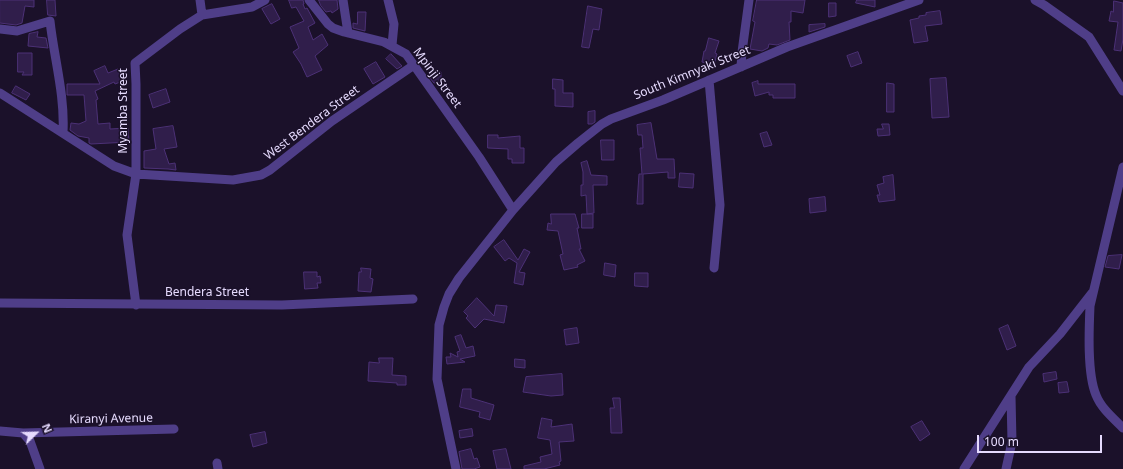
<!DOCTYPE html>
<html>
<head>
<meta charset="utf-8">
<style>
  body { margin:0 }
  #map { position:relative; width:1123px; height:469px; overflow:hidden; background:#1b112a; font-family:"Noto Sans",sans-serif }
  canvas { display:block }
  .north { position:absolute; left:16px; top:413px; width:40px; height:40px; -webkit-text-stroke:3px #1b112a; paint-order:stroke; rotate:67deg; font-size:11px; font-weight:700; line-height:16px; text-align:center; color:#e6dbfe }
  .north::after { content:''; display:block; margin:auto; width:14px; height:18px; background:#e6dbfe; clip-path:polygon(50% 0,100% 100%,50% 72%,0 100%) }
  .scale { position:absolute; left:977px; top:435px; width:125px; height:18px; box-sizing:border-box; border:2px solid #e6dbfe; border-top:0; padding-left:5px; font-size:12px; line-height:14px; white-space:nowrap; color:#e6dbfe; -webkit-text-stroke:3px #1b112a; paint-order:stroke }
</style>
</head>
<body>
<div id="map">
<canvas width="1123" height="469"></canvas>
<div class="north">N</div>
<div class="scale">100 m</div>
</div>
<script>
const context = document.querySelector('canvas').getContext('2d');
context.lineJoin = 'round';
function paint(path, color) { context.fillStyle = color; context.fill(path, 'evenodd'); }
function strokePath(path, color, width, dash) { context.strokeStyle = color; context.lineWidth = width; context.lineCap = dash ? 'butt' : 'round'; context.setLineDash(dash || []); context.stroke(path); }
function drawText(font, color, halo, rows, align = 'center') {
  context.font = font + ' "Noto Sans",sans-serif'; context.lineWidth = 3; context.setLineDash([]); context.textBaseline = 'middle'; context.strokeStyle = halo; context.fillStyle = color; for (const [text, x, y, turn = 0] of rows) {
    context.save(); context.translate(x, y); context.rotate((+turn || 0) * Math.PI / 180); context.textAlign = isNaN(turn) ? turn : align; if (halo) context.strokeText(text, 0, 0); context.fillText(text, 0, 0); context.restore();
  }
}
const building = new Path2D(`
  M0,0h34v7l-9,-1 -3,17 -6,2 -16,-2z
  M47,0h8l1,16 -8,-1z
  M289,0h14l1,4h-1l2,5 2,-1 8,15 -7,4 5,13 9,-6 6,11 -13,11 7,14 -15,7 -6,-13 -8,-12 6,-4 -9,-21 14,-6 -8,-14 -4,1z
  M319,0h18l1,9 -6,4 -1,-2 -5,1 -5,-6z
  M757,0h48l-2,13 -12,-2v11h-2l1,18 -13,5 -8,-1 -1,4 -6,3 -12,-2 5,-27 -2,-1z
  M857,0h18v7l-19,-4z
  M1114,1l9,2v36l-2,12 -7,-1 4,-28 -9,-1 2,-10 2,1z
  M829,3h7v13l-7,1z
  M272,4l8,15 -9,5 -9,-15z
  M588,6l14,3 -3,21 -6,-1 -4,19 -7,-1z
  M940,11l2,13 -17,2 3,15 -14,2 -4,-23 9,-2v-2l7,-1v-2z
  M358,12h8l-1,19 -12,-3v-5l4,1z
  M825,24v3l-16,5v-7z
  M38,32l-1,5 9,1 2,10 -20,-2 1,-12z
  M709,38l10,3 -4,12 2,1 -3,11 -12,-3 2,-11h1z
  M858,52l4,11 -11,4 -4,-11z
  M18,53h14v22h-10l2,-3h-6z
  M391,54l11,12 -5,3 -11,-10z
  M376,62l9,15 -12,7 -9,-15z
  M105,66l3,7 10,-4 5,12 -8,3 -1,-2 -19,9 3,8 -2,1 2,24 12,-1v6l18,-1 1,14 -38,2 -2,-1v-5l-11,-2 -8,-6 1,-7 8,1 7,-3 -2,-26h-17v-11h33l-6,-13z
  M430,72h11v10l-7,1 -4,-5z
  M946,78l3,39 -17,1 -2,-39z
  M553,79l10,1v13h10v14l-18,-1v-17h-2z
  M758,81v3h37v14h-22v-3h-4v-3l-14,4 -3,-13z
  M887,83l7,1v28h-7z
  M16,86l14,8 -4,6 -14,-7z
  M166,89l4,13 -17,6 -4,-13z
  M595,111v11l-3,2h-4v-12z
  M651,123l6,36h17l1,19h-7v-6l-25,2v30h-6l2,-30h3l-2,-26h3l-1,-13h-4l-1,-10z
  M882,124h7l1,11 -12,1 -1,-7h6z
  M173,126l4,21 -13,2 5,15 6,-1 1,7 -8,-1 -24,-1v-17l12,-2 -3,-20z
  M767,132l5,13 -8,2 -4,-13z
  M488,135h10v3l22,-2v12h4v15h-12v-4h-4v-10l-20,-1z
  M601,140h13v20h-12z
  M587,161l4,14 16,1v9h-14l1,28 -7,1 -1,-19 -5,1v-11h2v-13l-2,-9z
  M680,173l14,1 -1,14 -14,-1z
  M893,175l2,25 -16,2 -2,-7h3l-3,-10 7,-2 -1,-6z
  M825,197l1,14 -16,2 -1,-14z
  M551,214h24l4,14h-2l4,21h-2l6,12 -8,4 1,2 -14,3 -4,-15 3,-1 -5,-23 -11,-1 1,-7 3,1z
  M582,214h11v14h-11z
  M504,240l14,20 6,-11 6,3 -11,20 6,1 -2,12 -9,-2 3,-20 -8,-5 -4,3 -11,-14z
  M1122,255l-3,14 -14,-2 3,-11z
  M605,263l11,2 -1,12 -11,-2z
  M361,268l10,1 -1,9 3,1 -2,13 -13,-1 1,-19h2z
  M304,272h13v5l3,-1 1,7h-4l1,5 -13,1z
  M635,273h13v14l-13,-1z
  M477,298l17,18 2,-11 11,1 -3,17 -20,-4 -9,9 -9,-10 2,-2 -4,-4z
  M1008,325l8,21 -9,4 -8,-21z
  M577,328l2,15 -13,2 -2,-15z
  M461,335l5,13 7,-2 2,10 -15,3 5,3 -18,2 -1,-7h5l-1,-4 8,4 -1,-5 3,-1 -5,-14z
  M379,358h14l-1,17 14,1v9h-9v-2l-29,-2 1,-19 10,1z
  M515,359l10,1v8l-10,-1z
  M1056,372l1,7 -13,3 -1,-8z
  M562,374l1,21 -12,1 -28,-4 3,-15z
  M1067,382l2,10 -10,1 -1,-10z
  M463,389h8v9l23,7 -4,15 -11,-3 1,-5 -20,-5z
  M613,398h7l2,35h-11l-1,-25h4z
  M542,418l10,2 -1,7 21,-3 2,17 -15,1 2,19 -2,1 1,3 -16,4h-20v-3l17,-4 -1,-5 12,-3 -2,-14 -12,-2z
  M922,421l8,13 -10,7 -9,-14z
  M472,429l1,7 -13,2 -1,-7z
  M265,432l2,11 -14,4 -3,-12z
  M471,449l3,10 3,-1 3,9 -6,2h-12l-3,-17z
  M506,449l5,20h-14l-4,-18z`);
const minor = new Path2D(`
  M200,0l2,15
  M309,0l19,24 5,4 11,4 40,10 22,12 73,103 34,53
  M343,0l5,33
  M388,0l6,24 -2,21
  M1035,0l9,5 45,32 34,54
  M0,29l17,2 33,-10c4,37 15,74 13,111
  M741,67l1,-15 7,-52
  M709,80l11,125 -6,63
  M0,93l114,73 22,8 97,6 28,-5 9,-5 62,-49 82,-56
  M1123,167l-33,139c-1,23 -3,68 6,89 5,13 17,23 27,33
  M0,303l282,2 131,-6
  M136,305l-9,-70 9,-61v-90l-1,-21 45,-34 22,-14 50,-8 13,-7
  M0,431l23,2 151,-4
  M23,433l7,8 10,28
  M217,463l1,6
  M456,469l-19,-90 2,-54 5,-18 5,-13 10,-16 54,-68 43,-48 22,-19 24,-19 9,-5 52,-19 124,-53 132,-47
  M964,469l65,-102 31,-33 32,-41
  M1006,469l6,-27 -1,-46`);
const streetNames = [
  ["South Kimnyaki Street",692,73,-22],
  ["Mpinji Street",437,78,53],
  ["Myamba Street",124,111,-90],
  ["West Bendera Street",312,123,-37],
  ["Bendera Street",207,293],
  ["Kiranyi Avenue",111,419,-1]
];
paint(building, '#301e4b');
strokePath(building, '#4c3176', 1);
strokePath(minor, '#4f3e88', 9);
drawText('12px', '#e6dbfe', '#1b112a', streetNames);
</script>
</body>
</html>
